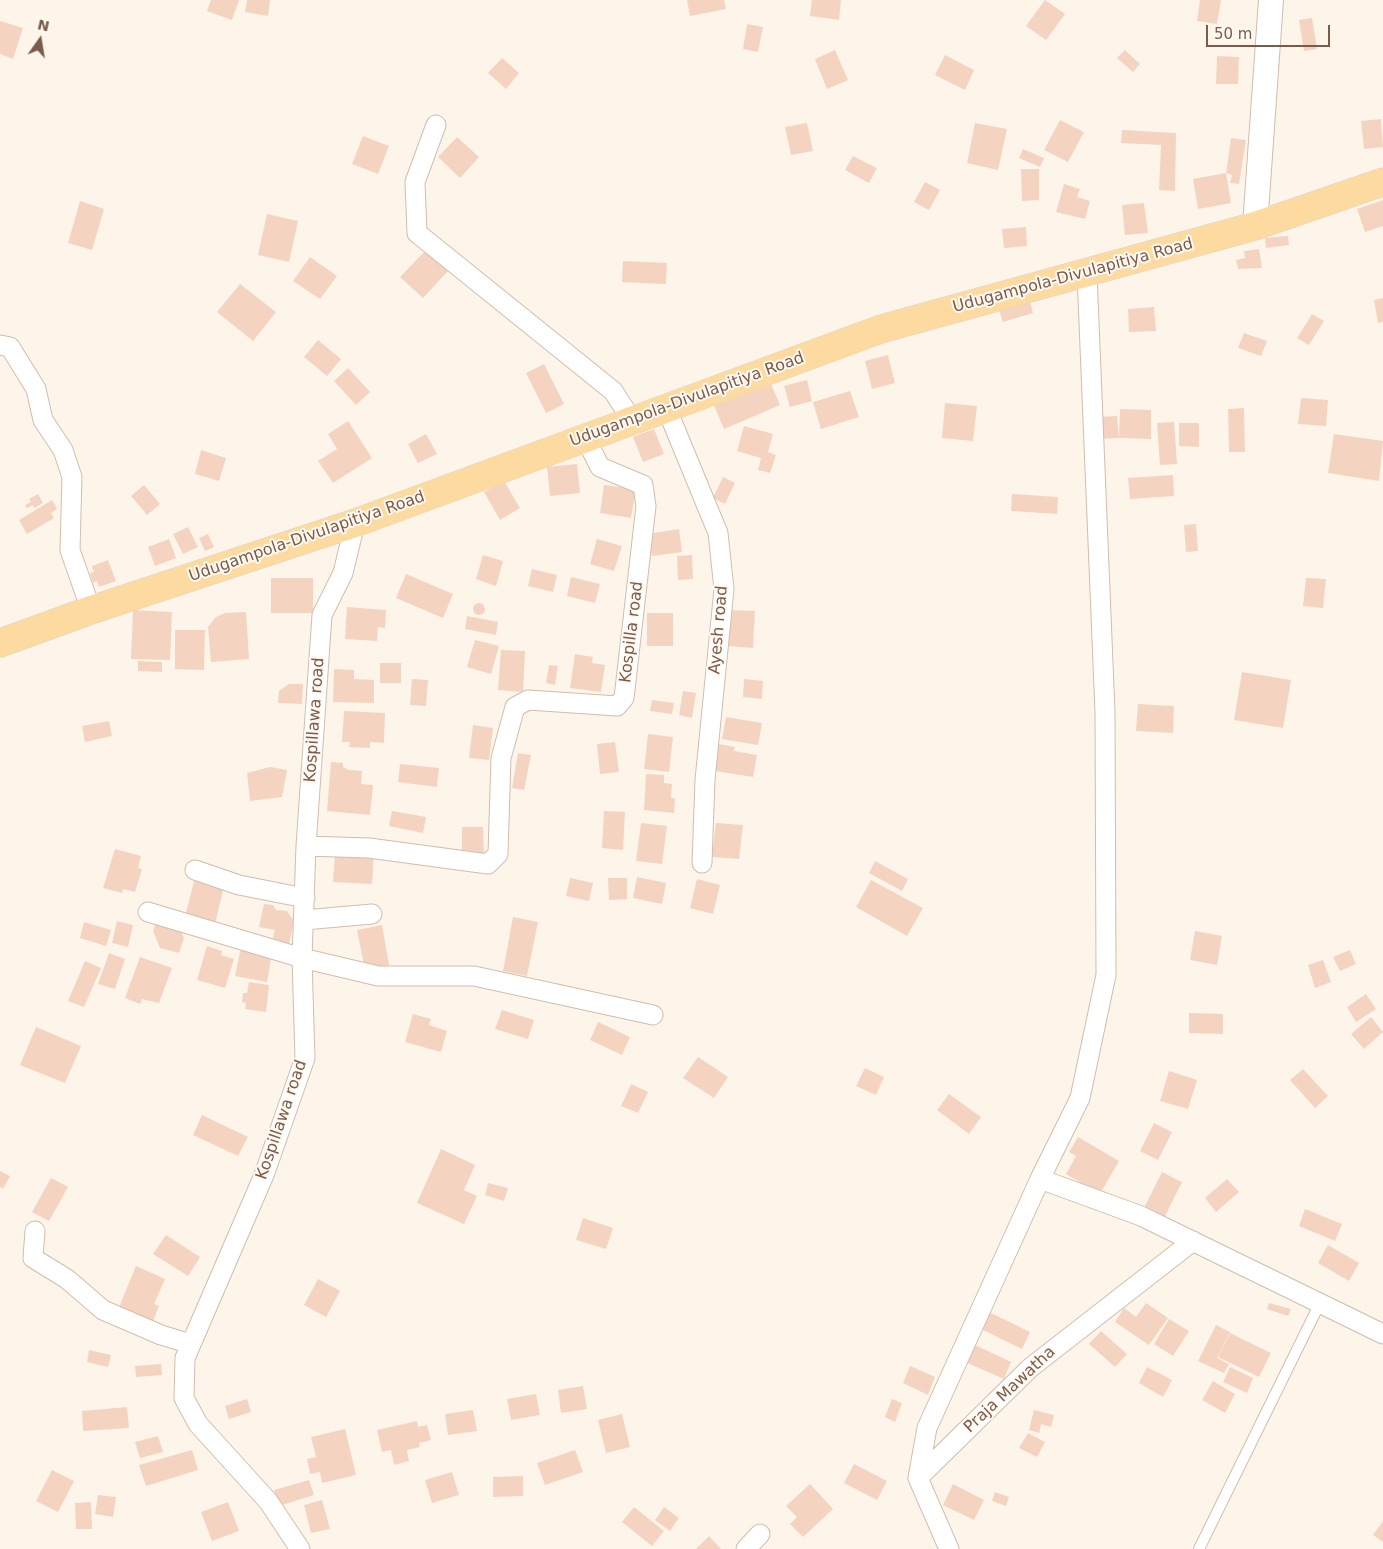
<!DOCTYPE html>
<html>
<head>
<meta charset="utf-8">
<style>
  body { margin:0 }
  #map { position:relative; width:1383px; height:1549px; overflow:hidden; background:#fdf5e9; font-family:"DejaVu Sans",sans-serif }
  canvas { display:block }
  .north { position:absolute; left:15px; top:15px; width:50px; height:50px; -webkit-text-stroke:4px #fff9f1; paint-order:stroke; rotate:13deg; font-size:14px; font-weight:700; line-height:20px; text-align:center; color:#7a5b4b }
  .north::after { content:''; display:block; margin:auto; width:18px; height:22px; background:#7a5b4b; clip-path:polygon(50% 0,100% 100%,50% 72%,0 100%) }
  .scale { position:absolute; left:1206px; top:25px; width:124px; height:22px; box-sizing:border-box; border:2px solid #7a5b4b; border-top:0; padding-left:6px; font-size:15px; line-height:18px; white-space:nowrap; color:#7a5b4b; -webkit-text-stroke:4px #fff9f1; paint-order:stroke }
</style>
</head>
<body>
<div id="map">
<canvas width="1383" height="1549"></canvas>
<div class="north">N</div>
<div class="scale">50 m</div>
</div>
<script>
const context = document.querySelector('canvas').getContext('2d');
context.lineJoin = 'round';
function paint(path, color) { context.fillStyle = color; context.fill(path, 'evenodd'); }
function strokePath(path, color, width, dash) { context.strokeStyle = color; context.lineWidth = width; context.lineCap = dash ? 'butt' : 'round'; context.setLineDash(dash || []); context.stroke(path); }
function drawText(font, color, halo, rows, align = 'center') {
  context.font = font + ' "DejaVu Sans",sans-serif'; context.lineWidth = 4; context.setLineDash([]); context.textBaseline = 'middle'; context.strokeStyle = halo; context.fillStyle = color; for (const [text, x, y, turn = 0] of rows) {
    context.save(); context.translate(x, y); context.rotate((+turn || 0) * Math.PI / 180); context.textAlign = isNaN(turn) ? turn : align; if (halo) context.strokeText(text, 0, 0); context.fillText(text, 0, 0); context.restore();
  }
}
const building = new Path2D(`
  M211,0h28l-7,20 -25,-9z
  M247,0h23l-2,16 -23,-4z
  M687,0h37l2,9 -36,7z
  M812,0h29l-2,20 -29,-4z
  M1045,0l20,14 -19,26 -20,-14z
  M1200,0h21l-4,24 -20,-3z
  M1312,18l5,31 -13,2 -5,-31z
  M0,21l23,7 -10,31 -13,-5z
  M747,24l16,3 -5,25 -15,-3z
  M835,50l13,30 -21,9 -12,-30z
  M1125,50l15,14 -7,8 -16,-14z
  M945,55l29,15 -9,20 -30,-15z
  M1217,56l22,1 -1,27h-22z
  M502,58l17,15 -13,16 -18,-16z
  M1381,119l2,28 -19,2 -3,-28z
  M1060,120l24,12 -16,30 -24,-12z
  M807,123l6,28 -22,4 -6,-28z
  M975,123l32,6 -9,41 -31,-7z
  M1122,130l54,3 -1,58 -16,-1 2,-45 -40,-2z
  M363,136l26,10 -11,28 -26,-10z
  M457,137l22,20 -19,21 -22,-21z
  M1231,138l15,2 -7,44 -9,-1 2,-8 -6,-2z
  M1023,149l21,9 -4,9 -21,-9z
  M853,156l24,12 -8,15 -24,-13z
  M1021,169h18v31l-17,1z
  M1226,173l5,30 -33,6 -5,-30z
  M925,182l15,8 -11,20 -15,-8z
  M1064,184l16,5 -3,8 13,4 -5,18 -29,-7z
  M1383,200v26l-18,6 -8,-23z
  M80,201l24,8 -12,41 -24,-7z
  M1144,203l4,30 -23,2 -3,-30z
  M267,214l31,7 -9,41 -31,-7z
  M1026,227l1,19 -23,2 -2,-19z
  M1288,236l1,9 -23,3 -1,-10z
  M1259,249l3,19 -24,1 -2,-9 9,-2 -1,-7z
  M426,250l22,21 -25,27 -23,-21z
  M310,257l27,19 -17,23 -27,-18z
  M623,261l44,2 -1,21 -44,-2z
  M240,284l36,28 -23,29 -36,-29z
  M1029,297l4,16 -30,9 -5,-15z
  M1383,298v24l-5,1 -4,-23z
  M1154,307l2,24 -27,1 -1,-23z
  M1312,314l12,7 -15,24 -12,-7z
  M1244,333l23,8 -6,15 -23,-8z
  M318,340l23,19 -14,17 -23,-19z
  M888,355l7,28 -23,6 -7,-28z
  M544,364l20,40 -18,9 -20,-40z
  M348,368l22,24 -14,13 -22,-24z
  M769,379l11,26 -56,24 -11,-26z
  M807,380l5,21 -22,6 -6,-21z
  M850,391l9,26 -38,12 -8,-27z
  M1301,398l27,2 -2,26 -28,-2z
  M945,403l32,3 -4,35 -31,-3z
  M1244,408l1,44h-16l-1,-43z
  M1120,409l31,1v29l-32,-1z
  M1117,416l2,22 -22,1 -1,-22z
  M348,421l24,37 -39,25 -15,-22 19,-12 -9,-15z
  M1174,422l3,42 -17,1 -3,-42z
  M1179,423h20v24l-20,-1z
  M744,426l29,8 -5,18 8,3 -6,18 -12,-3 3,-12 -24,-7z
  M654,429l10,25 -21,8 -10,-25z
  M426,434l11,20 -19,9 -10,-19z
  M1334,434l49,7 -4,40 -51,-8z
  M201,450l25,8 -7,23 -24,-7z
  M577,464l3,29 -30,3 -3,-29z
  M1173,475l1,21 -44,3 -2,-21z
  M723,477l12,6 -10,21 -12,-6z
  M504,481l16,27 -20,12 -16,-28z
  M144,485l16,19 -13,11 -16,-19z
  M604,485l32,4 -5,29 -31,-5z
  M38,494l5,9 -9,5 -1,-3 -6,3 -2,-3 6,-3 -2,-3z
  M1012,494l46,3 -1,17 -46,-3z
  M52,500l5,9 -6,4 3,5 -27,16 -8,-14z
  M1196,524l2,27 -12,1 -2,-27z
  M188,527l10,20 -15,7 -10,-20z
  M679,529l3,23 -30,4 -4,-22z
  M208,534l6,13 -9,4 -6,-13z
  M169,539l7,19 -21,8 -7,-19z
  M597,539l25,7 -8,25 -24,-7z
  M483,555l20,6 -7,25 -20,-7z
  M692,555l1,24 -15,1 -1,-24z
  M108,560l8,21 -17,6 -2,-6 -4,2 -3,-10 4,-1 -2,-6z
  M532,569l25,6 -4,17 -25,-6z
  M406,574l47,20 -10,24 -47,-20z
  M571,577l29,7 -5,19 -28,-7z
  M271,578h42v35h-42z
  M1306,578l20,1 -3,29 -20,-2z
  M473 609a6 6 0 1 1 12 0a6 6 0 1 1-12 0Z
  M347,607l39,3 -1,18 -7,-1 -1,14 -32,-2z
  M133,610l39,2 -2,48 -39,-1z
  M729,610l26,1 -2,37 -25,-2z
  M246,612l3,47 -38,3 -3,-35 8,-10 9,-4z
  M647,613h26v33h-26z
  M467,616l31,6 -2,13 -31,-6z
  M175,630h30l-1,40 -29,-1z
  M475,640l24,6 -8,28 -24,-7z
  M501,650l24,1 -2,41 -25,-2z
  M575,654l18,3 -1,6 13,2 -4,27 -31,-4z
  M138,661l24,1v10l-24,-1z
  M380,663h21v20h-21z
  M549,665l9,1 -3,19 -9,-2z
  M334,669l20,1v9l20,1v23l-41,-1z
  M1242,672l49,8 -8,48 -49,-8z
  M412,679l16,1 -2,26 -16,-1z
  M744,679l19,2 -1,18 -19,-2z
  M289,684h14l-1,20 -24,-1 1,-12z
  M683,691l13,2 -4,25 -13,-3z
  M652,700l22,3 -2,11 -22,-3z
  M1138,704l36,2 -1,27 -37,-2z
  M344,711l41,2 -1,30 -14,-1v6l-21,-1 1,-5h-8z
  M726,717l36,6 -4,22 -36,-6z
  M109,721l3,15 -27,6 -3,-16z
  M473,725l20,3 -4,32 -20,-2z
  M648,734l25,3 -4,35 -25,-3z
  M615,742l4,30 -19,2 -3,-30z
  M719,744l16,3 -1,4 23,4 -4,22 -38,-6z
  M518,753l13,2 -7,35 -12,-2z
  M331,762l12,1v4l6,3 13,1 -1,13 12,1 -3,30 -43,-4z
  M400,764l39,4 -2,19 -39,-5z
  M270,767l17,3 -5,27 -32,4 -3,-28z
  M646,774l18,1v8l8,1 -1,14h4l-1,15 -30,-3z
  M392,811l34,6 -3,16 -34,-7z
  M604,811l21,1 -2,38 -21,-2z
  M641,823l26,3 -5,38 -26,-3z
  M716,823l27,2 -4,34 -27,-2z
  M462,827h21l1,31h-22z
  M115,849l26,7 -3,12 4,1 -7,23 -12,-3 -1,4 -19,-5z
  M335,852l39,3 -2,29 -39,-2z
  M875,861l33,18 -6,12 -33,-18z
  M196,874l29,8 -10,42 -30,-8z
  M637,877l29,6 -4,21 -29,-6z
  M570,878l23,5 -4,18 -23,-5z
  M608,878h19v21l-18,1z
  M697,879l23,6 -7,29 -23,-6z
  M871,880l52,28 -16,28 -51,-29z
  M264,904l9,1 3,5 11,1 7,10 -5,23 -17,-3 3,-11 -16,-3z
  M513,917l25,5 -11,54 -24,-5z
  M157,919l21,6 6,13 -5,15 -19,-5 -7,-17z
  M117,921l16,4 -5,22 -16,-4z
  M84,922l27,8 -5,16 -26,-8z
  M382,925l7,40 -24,5 -8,-40z
  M1195,931l27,5 -5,29 -27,-5z
  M207,946l15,5 -1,4 13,4 -9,29 -28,-8z
  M241,947l31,6 -5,29 -32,-6z
  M1350,950l6,14 -16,7 -7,-14z
  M109,953l16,6 -10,30 -17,-5z
  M140,957l32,11 -13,35 -17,-4 -2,5 -15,-6z
  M1323,960l8,22 -16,6 -7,-23z
  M85,961l16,7 -17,39 -16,-6z
  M249,982l20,3 -3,27 -21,-3 1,-6 -4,-1 1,-9h4z
  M1366,994l10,15 -20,13 -9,-15z
  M502,1010l32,10 -6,19 -33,-10z
  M1189,1013l34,1v20l-34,-1z
  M413,1014l18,5 -2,6 18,6 -6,21 -36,-10z
  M1371,1017l12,15 -19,17 -13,-15z
  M598,1022l32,15 -8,18 -32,-15z
  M36,1027l45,19 -16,37 -45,-18z
  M698,1057l30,20 -14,21 -31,-20z
  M865,1068l19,9 -8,18 -20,-9z
  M1303,1069l25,27 -13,12 -25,-28z
  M1169,1071l28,9 -9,29 -28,-8z
  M631,1084l17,8 -10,21 -17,-7z
  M949,1094l32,23 -12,17 -32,-24z
  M202,1115l46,22 -10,19 -45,-21z
  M1154,1123l18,9 -14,28 -18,-9z
  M1078,1137l41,24 -19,33 -34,-20 10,-18 -7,-4z
  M441,1149l34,16 -11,25 13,6 -13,28 -47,-21z
  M0,1171l10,5 -7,13 -3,-2z
  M1162,1172l20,10 -17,34 -20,-10z
  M51,1178l17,9 -19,34 -17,-9z
  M1227,1179l12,13 -23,20 -11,-14z
  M488,1183l20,5 -4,13 -19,-6z
  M1305,1209l37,15 -7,17 -36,-15z
  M583,1218l30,10 -7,21 -30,-9z
  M166,1235l34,22 -12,19 -35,-22z
  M1328,1245l31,18 -10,18 -31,-18z
  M136,1266l29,13 -11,25 5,2 -6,15 -34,-14z
  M318,1279l22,12 -14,26 -22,-12z
  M1146,1303l22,15 -19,27 -34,-23 9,-14 12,9z
  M1269,1303l22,6 -3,7 -21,-7z
  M987,1311l43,21 -8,17 -43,-21z
  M1169,1319l20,12 -16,25 -19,-12z
  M1216,1325l14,7 -13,26 12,6 -5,9 -26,-12z
  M1101,1331l26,23 -12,13 -26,-23z
  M1230,1333l41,20 -12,24 -41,-20z
  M973,1344l38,18 -7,17 -39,-17z
  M89,1350l22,5 -3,12 -21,-5z
  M161,1364l1,11 -26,2 -1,-11z
  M910,1366l25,11 -7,18 -25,-12z
  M1147,1367l25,13 -9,17 -24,-14z
  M1230,1367l23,11 -6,15 -24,-11z
  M1213,1381l22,13 -10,19 -23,-13z
  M583,1386l4,23 -26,4 -3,-23z
  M536,1394l4,21 -29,5 -4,-21z
  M247,1399l4,13 -22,7 -4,-13z
  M892,1399l10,4 -7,19 -10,-5z
  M127,1407l2,21 -46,3 -1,-20z
  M473,1410l4,21 -29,4 -3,-21z
  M1034,1410l20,5 -3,12 -10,-3 -2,9 -10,-3z
  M622,1414l8,33 -24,6 -8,-33z
  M417,1421l1,6 9,-2 4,15 -12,3 1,4 -13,3 2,11 -15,4 -3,-15 -9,2 -5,-22z
  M345,1429l11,46 -34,8 -2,-11 -10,2 -3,-15 9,-2 -5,-20z
  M1028,1433l17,9 -8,15 -18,-9z
  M158,1436l5,16 -23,6 -5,-16z
  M192,1450l6,20 -52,16 -7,-21z
  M575,1450l8,22 -38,13 -8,-22z
  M854,1464l33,17 -10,19 -33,-17z
  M52,1470l22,11 -16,31 -22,-11z
  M452,1472l7,23 -27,8 -7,-23z
  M523,1476v20l-30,1v-20z
  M309,1480l5,15 -35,11 -5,-16z
  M810,1484l23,25 -30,28 -13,-13 7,-7 -11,-11z
  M953,1484l31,16 -10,20 -31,-15z
  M995,1492l14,5 -3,9 -14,-5z
  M98,1495l18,2 -3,20 -18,-3z
  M322,1500l8,29 -19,4 -7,-28z
  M91,1502l1,27h-16l-1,-26z
  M228,1502l11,29 -27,10 -11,-29z
  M634,1507l30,24 -12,15 -30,-24z
  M664,1507l15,11 -9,13 -15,-11z
  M1383,1521v21l-10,-7z
  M709,1536l12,13h-25z`);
const service = new Path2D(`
  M1199,1549l121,-246`);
const minor = new Path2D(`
  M436,125l-21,57 2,51 196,158 19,29
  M0,345l10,2 26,42 7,31 20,30 9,27 -2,73 21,60
  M666,407l52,126 6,56 -19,191 -3,83
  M306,846l63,2 119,16 10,-10 3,-96 14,-51 13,-7 89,6 7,-8 22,-192 -3,-21 -43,-18 -15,-30
  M195,870l44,15 66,13
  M148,912l154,46 76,18h96l179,39
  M304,920l68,-6
  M1040,1179l101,37 242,118
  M35,1231l-2,27 34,21 36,31 58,25 30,9
  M918,1478l9,-50 113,-249 40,-81 26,-123 -1,-263 -18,-438
  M300,1549l-32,-48 -70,-77 -14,-26 1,-40 79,-183 41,-117 -3,-100 4,-112 16,-231 21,-42 12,-50
  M746,1549l14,-15
  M949,1549l-31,-71 112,-110 163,-127`);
const tertiary = new Path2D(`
  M1255,226l16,-226`);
const primary = new Path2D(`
  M0,643l91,-33 264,-87 526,-194 374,-103 128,-44`);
const streetNames = [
  ["Udugampola-Divulapitiya Road",1073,276,-15],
  ["Udugampola-Divulapitiya Road",687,400,-20],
  ["Udugampola-Divulapitiya Road",307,537,-19],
  ["Ayesh road",719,630,-85],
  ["Kospilla road",632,632,-83],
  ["Kospillawa road",315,720,-86],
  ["Kospillawa road",282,1120,-71],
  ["Praja Mawatha",1010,1390,-43]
];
paint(building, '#f4d4c0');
strokePath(service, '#d1bdad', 12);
strokePath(minor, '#d1bdad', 21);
strokePath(tertiary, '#d1bdad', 26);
strokePath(primary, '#dcd4d0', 29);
strokePath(service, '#fff', 10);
strokePath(minor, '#fff', 19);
strokePath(tertiary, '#fff', 24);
strokePath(primary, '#fddaa0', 28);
drawText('16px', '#7a5b4b', '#fff9f1', streetNames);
</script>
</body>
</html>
